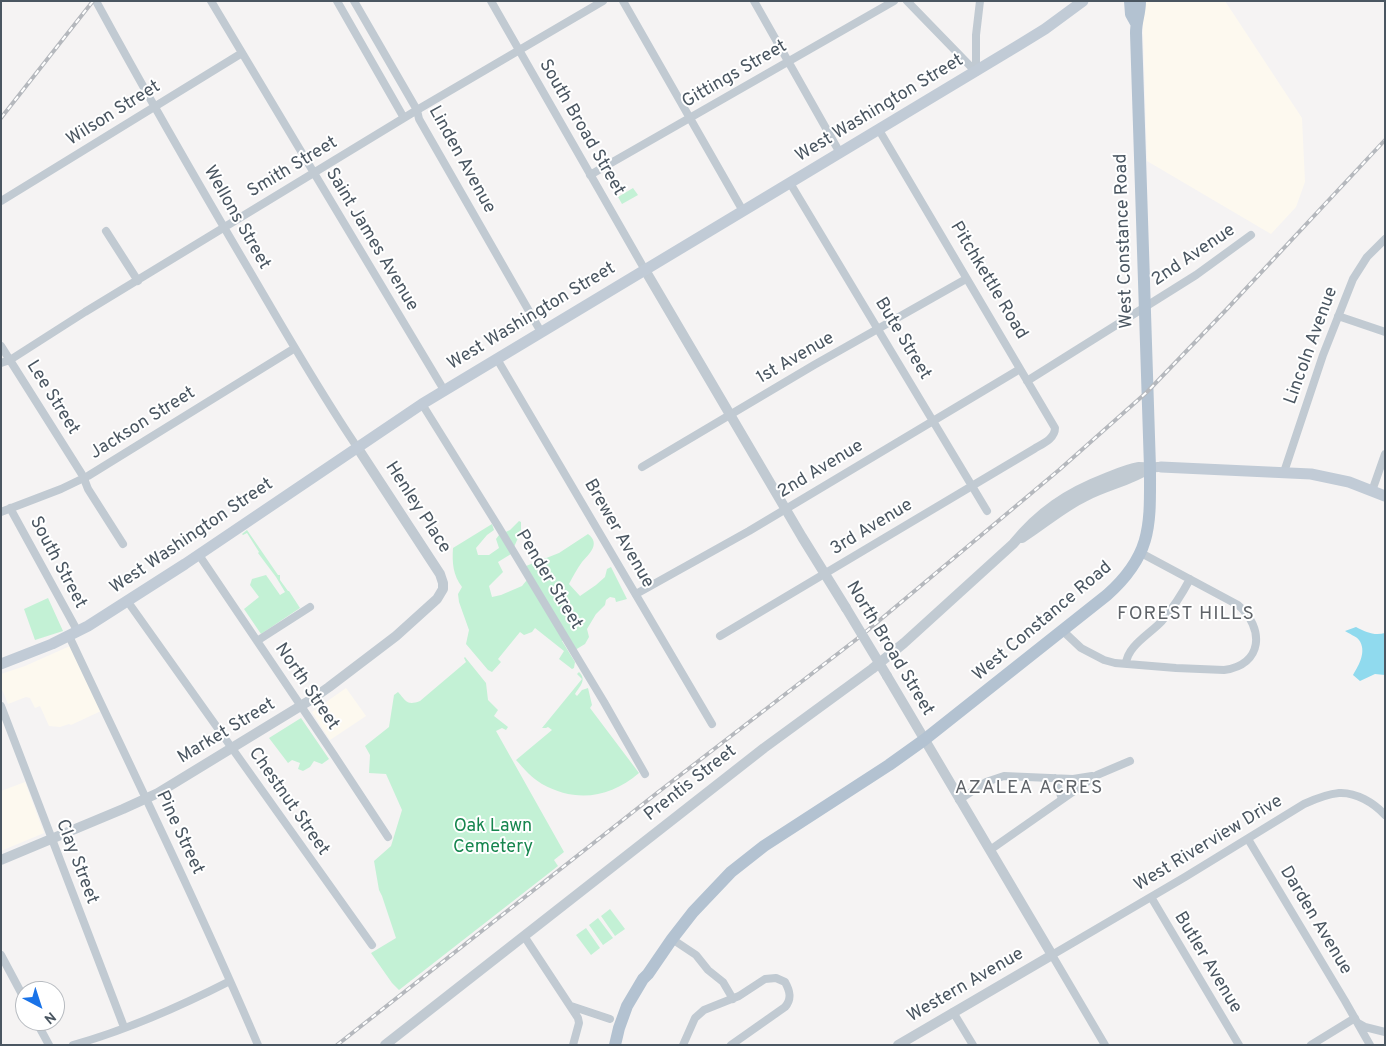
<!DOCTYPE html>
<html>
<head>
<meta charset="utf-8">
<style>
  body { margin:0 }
  #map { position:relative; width:1386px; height:1046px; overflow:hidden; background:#f5f3f3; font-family:Overpass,sans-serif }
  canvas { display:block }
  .frame { position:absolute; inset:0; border:2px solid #4a5661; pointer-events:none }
  .north { position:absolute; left:15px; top:981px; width:50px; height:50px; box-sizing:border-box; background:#fff; border:1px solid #b7bbc0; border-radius:50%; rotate:140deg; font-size:14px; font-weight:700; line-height:20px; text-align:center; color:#4a5661 }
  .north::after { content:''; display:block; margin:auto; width:18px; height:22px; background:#1a73e8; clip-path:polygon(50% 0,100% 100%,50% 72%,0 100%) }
</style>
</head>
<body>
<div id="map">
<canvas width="1386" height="1046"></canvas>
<div class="frame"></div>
<div class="north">N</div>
</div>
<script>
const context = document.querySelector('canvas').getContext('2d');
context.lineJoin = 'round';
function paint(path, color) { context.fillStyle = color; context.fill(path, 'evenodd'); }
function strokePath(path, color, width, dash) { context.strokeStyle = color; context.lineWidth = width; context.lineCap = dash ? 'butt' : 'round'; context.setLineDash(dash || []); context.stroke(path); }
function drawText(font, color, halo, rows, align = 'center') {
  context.font = font + ' Overpass,sans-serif'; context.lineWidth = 4; context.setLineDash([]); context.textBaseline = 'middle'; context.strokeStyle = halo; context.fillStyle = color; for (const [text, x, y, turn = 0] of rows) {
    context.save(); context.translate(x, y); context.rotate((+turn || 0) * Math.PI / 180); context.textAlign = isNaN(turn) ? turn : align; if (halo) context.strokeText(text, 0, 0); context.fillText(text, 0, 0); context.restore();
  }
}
const commercial = new Path2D(`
  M1142,1h83l77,117 3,64 -9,25 -25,27 -124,-73z
  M70,646l31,65 -30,14 -2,-1 -9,3 -11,-1 -9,-20 -5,2 -5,-10 -4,-1 -18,7 -7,-17v-13l24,-8z
  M346,688l20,28 -36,24 -18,-28z
  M25,782l19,51 -43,18v-60z`);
const green = new Path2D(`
  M633,188l5,7 -16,9 -4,-7z
  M519,521l2,1v9l-10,23 -13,8 5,10 -14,14 3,11 9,-2 21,-9 9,-11 -5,-9 33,-13 29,-19c13,10 1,20 -6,28 -5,7 -9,14 -13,22l11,12 16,-11 9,-8 2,-8 4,-2 16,32 -11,3 -1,-4 -5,-1 -4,3 -1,5 -9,9 -9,15 2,8 -4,7 -10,6 -7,-12 -6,3 13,21 -1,6 -2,1 -13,-10 5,-8 -29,-23 -3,4 -8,3 -4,-3 -22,27 3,3 -9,10 -4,-2 -22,-26 3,-14 -10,-28 -1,-8 4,-7c-9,-12 -10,-24 -9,-39l39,-24 2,6 -7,5 -11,13 2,7h11l10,-7 -3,-9 3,-4 11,-5z
  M247,530l31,45h2v5l8,11h1l11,17 -39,26 -17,-25 15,-12 -9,-12 2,-6 14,-4 14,20 5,-3 -9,-15 -18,-24 1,-1 -12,-19 -4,2 -1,-1z
  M48,598l15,33 -28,9 -11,-31z
  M465,657l21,26 2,17 10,10 -4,6 14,11 -2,3 -4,-2 -6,3 68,121 -10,8 4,6 -159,124 -7,-7 -21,-30 25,-15 -14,-42 -3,-6 -5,-29 17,-15 11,-36 -16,-36 -17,-1 1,-18 -5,-9 24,-19 5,-32 4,-3c8,9 9,14 22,9l46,-39 -2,-4z
  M579,672c8,8 1,14 -4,22l2,2 5,-6 6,-2 4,17 -2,3 49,65c-29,25 -63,30 -97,11 -10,-6 -18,-15 -26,-24l36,-30 -4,-3 -2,1h-4l40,-49 -5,-5z
  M301,718l28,41 -7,5 -8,-3 -4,6 -7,4 -5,-2 2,-6 -8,-3 -4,3 -19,-25z
  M610,909l15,20 -10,7 -14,-20z
  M598,918l15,20 -10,7 -14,-20z
  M586,928l14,20 -9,7 -15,-20z`);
const water = new Path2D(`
  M1356,627c10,5 18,9 29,6v42l-10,-1 -15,7 -7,-6c6,-10 14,-24 6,-35 -3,-4 -10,-6 -14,-9z`);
const minor = new Path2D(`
  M96,1c50,92 103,184 156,274 34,58 67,116 105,172
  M211,1l233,389
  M337,1l67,117
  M354,1l63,109 2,9 122,213
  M491,1l154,269
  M623,1l120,210
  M754,1l86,152
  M907,1l69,71
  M976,72v-37l4,-34
  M590,175l304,-174
  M790,183l197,328
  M1,201l241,-148
  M106,231l32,50
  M1338,316l47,16
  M1,346l82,130 5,13 35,55
  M497,359l215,365
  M1,363l9,-3 75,-48 332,-202 186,-109
  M1027,381l169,-106 55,-40
  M422,404l76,122 106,176 41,72
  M642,467l172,-102 152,-86
  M1284,472l39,-117 30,-76 14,-22 18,-18
  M1372,491l13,-37
  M10,508l68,124
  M1,512l60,-23 27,-13 207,-128
  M199,555l135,200 54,82
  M636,594l113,-63 271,-162
  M128,602l244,343
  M1063,631l18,17 23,12 11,3 61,5 48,2c39,-5 41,-42 14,-65l-97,-52
  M69,636c64,136 130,271 189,409
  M720,636l314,-187c8,-5 21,-10 21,-21l-176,-298
  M257,641l53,-34
  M1126,664c1,-18 24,-30 36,-43 11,-13 20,-27 28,-42
  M1,706l123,321
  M1055,778l7,21
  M959,800l27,-18 18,-6 69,3 19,-3
  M1248,839l97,162 25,44
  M990,850l107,-75 33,-14
  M1151,897l88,148
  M524,936l54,82 1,5 -6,22
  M672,939l24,16 12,15 15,12 10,17
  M1,955l24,45
  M571,1006l39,13
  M953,1012l20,33
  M36,1021l13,24
  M1358,1023l7,4 20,5
  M73,1045c54,-15 108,-39 157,-64
  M683,1045l12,-27 9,-8 35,-14 26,-17 11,-1 9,4c5,9 7,17 0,25l-54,38
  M1105,1045l-53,-90 133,-78 119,-73c11,-5 23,-10 35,-11 17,-1 35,10 46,22
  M1311,1045l44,-27`);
const tertiary = new Path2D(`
  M645,270l157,267 44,71
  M1022,538c22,-14 41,-31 64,-42 21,-11 44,-15 64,-28
  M887,676l165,279 -154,90
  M1,860l122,-51 35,-16 154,-94 17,-12 67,-51 41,-37 6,-10v-6l-3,-9 -83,-127
  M385,1045l379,-297 108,-79 32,-26 109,-99c26,-32 54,-51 93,-66 10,-4 21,-9 33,-11 6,0 12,1 19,0`);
const secondary = new Path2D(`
  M1161,467l150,7 38,8 36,14
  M1,664l51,-20 36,-18 97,-62 237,-160 597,-359 26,-16 38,-28`);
const primary = new Path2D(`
  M1130,1l1,13 5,9
  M615,1045l4,-17 8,-22 16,-27 5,-5 24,-35 21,-27 38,-40 33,-26 125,-81 35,-25 183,-145c46,-41 43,-71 43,-127l-14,-435c0,-12 4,-19 4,-32`);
const rail = new Path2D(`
  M1,118l92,-117
  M337,1045l320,-252 205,-158 197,-165 88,-78 78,-81 160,-171`);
const tertiaryBridge = new Path2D(`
  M846,608l41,68`);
const streetNames = [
  ["Gittings Street",735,75,-30],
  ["West Washington Street",880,109,-31],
  ["Wilson Street",114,114,-32],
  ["South Broad Street",581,128,60],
  ["Linden Avenue",461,160,61],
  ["Smith Street",293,168,-31],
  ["Wellons Street",236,218,60],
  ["Saint James Avenue",371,240,59],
  ["West Constance Road",1125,241,-92],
  ["2nd Avenue",1194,256,-34],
  ["Pitchkettle Road",988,281,59],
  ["West Washington Street",532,317,-31],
  ["Bute Street",902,339,59],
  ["Lincoln Avenue",1312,346,-70],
  ["1st Avenue",796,359,-30],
  ["Lee Street",52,398,58],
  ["Jackson Street",143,424,-32],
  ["2nd Avenue",821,470,-31],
  ["Henley Place",417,508,57],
  ["3rd Avenue",872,528,-31],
  ["Brewer Avenue",618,534,60],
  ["West Washington Street",192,537,-34],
  ["South Street",57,563,62],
  ["Pender Street",548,580,59],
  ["West Constance Road",1043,622,-40],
  ["North Broad Street",889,649,59],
  ["North Street",306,687,56],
  ["Market Street",227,732,-31],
  ["Prentis Street",691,784,-38],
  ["Chestnut Street",288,802,55],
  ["Pine Street",179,833,65],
  ["West Riverview Drive",1209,844,-31],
  ["Clay Street",76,862,69],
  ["Darden Avenue",1315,921,59],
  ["Butler Avenue",1207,963,59],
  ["Western Avenue",966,986,-30]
];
const parkNames = [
  ["Oak Lawn",493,827],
  ["Cemetery",493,848]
];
const neighbourhoodNames = [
  ["FOREST HILLS",1186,615],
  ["AZALEA ACRES",1029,789]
];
paint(commercial, '#fdf9ef');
paint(green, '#c3f1d5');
paint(water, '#90daee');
strokePath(minor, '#c1cad2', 8);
strokePath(tertiary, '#c1cad2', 10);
strokePath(secondary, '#c1cbd6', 11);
strokePath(primary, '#b3c2d1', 12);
strokePath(rail, '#b5b8bd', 4);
strokePath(rail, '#fff', 2, [5.5]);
strokePath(tertiaryBridge, '#c1cad2', 10);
drawText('18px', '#4a5661', '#fff', streetNames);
drawText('18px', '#17864f', '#fff', parkNames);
context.letterSpacing = '1px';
drawText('19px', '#5f6368', '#fff', neighbourhoodNames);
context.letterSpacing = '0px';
</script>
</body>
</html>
